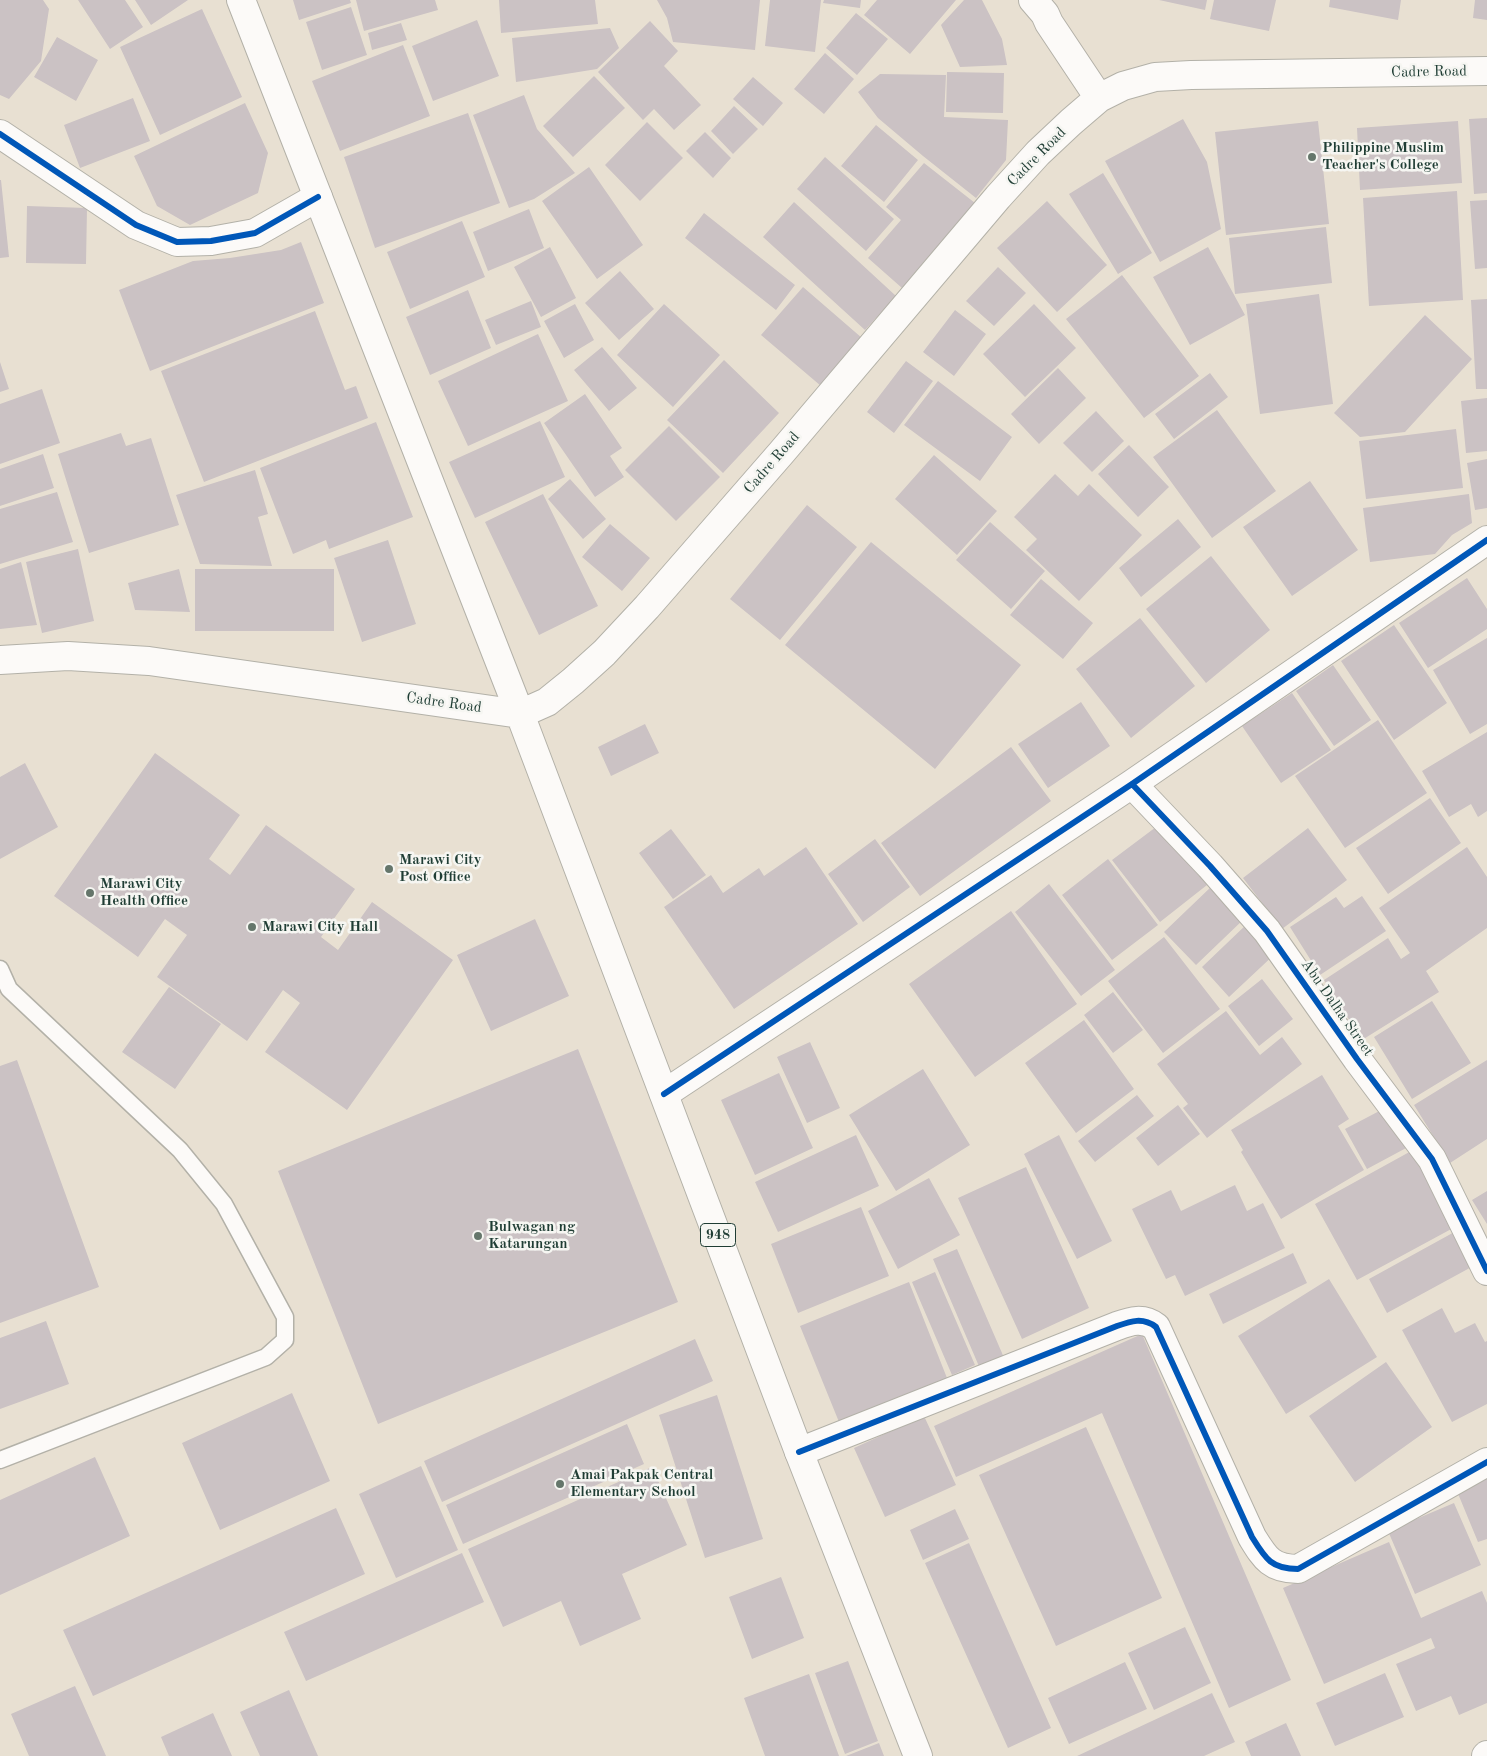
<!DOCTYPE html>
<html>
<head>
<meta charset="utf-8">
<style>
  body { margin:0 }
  canvas { display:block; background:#e8e0d2 }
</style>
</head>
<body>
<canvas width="1487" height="1756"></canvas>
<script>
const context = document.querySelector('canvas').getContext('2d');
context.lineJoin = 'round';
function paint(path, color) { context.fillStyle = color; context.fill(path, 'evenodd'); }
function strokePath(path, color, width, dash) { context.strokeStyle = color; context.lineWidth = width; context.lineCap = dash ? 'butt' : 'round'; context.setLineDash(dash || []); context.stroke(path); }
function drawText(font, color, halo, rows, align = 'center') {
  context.font = font + ' "Old Standard TT",serif'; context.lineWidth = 5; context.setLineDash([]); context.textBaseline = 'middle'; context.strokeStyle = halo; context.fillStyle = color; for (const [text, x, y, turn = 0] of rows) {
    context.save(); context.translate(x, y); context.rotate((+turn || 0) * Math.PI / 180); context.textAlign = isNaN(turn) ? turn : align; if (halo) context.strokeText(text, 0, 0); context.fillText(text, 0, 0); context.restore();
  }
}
const building = new Path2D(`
  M0,0h43l6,9 -8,52 -32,38 -9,-4z
  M78,0h47l18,27 -33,22z
  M135,0h53l-37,25z
  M293,0h57l1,3 -52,17z
  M356,0h79l3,10 -74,21z
  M499,0h96l3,24 -97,9z
  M657,0h103l-5,50 -82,-8 -6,-24z
  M770,0h51l-6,52 -50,-6z
  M824,0h37l-1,8 -37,-5z
  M877,0h79l-46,54 -46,-39z
  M964,0h18l20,39 5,26 -47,2 -19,-42z
  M1159,0h48l-2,10z
  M1214,0h62l-7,31 -59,-12z
  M1330,0h71l-3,20 -69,-13z
  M1475,0h12v20l-14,-2z
  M351,7l16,48 -45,15 -16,-48z
  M202,9l40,88 -82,38 -40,-88z
  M856,13l32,26 -31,36 -31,-27z
  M477,20l22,56 -66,25 -21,-55z
  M650,21l28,30 -14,15 37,39 -27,25 -20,-21 -11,11 -45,-48z
  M401,23l6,17 -35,10 -4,-17z
  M610,28l9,20 -22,21 -81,13 -4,-44z
  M57,37l41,23 -22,41 -42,-24z
  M403,45l27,71 -90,35 -28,-70z
  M825,53l29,26 -30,35 -30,-25z
  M947,72l57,1 -1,40 -57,-1z
  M880,74l66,1 -2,42 64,3 -2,40 -30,38 -53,-42 -45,-38 -20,-26z
  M594,76l31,32 -52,49 -30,-31z
  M753,77l30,26 -20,23 -30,-27z
  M524,95l13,34 38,44 -41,26 -25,9 -36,-93z
  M133,98l17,43 -70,27 -16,-43z
  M245,103l23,50 -10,40 -68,32 -33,-19 -23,-50z
  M734,106l24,23 -25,25 -22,-23z
  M468,113l32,90 -125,45 -31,-91z
  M1487,118v75l-13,1 -5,-75z
  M1183,119l24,43 14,67 -61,33 -55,-101z
  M1318,121l11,103 -103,11 -11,-103z
  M1458,121l4,62 -102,7 -3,-62z
  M647,122l36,36 -43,43 -35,-36z
  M876,125l42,35 -34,42 -43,-36z
  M705,132l26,26 -18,20 -27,-27z
  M825,157l69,62 -28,32 -69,-62z
  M924,163l51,40 -73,85 -34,-30 33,-38 -15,-13z
  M589,167l54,78 -46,34 -55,-78z
  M1103,173l49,80 -34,21 -49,-80z
  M0,180h1l8,77 -9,1z
  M1457,191l6,109 -94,6 -6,-108z
  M1487,200v68l-12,1 -5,-68z
  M1047,201l60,64 -50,47 -60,-64z
  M794,202l102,94 -31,34 -102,-93z
  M27,206l60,2 -1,56 -60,-1z
  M529,209l15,39 -56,23 -15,-39z
  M704,213l91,72 -19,25 -91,-72z
  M462,221l23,56 -75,32 -23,-57z
  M1326,227l6,56 -97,11 -6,-56z
  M301,242l23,61 -174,68 -31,-81 74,-29 37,-3 51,-8z
  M550,247l26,51 -35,19 -27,-50z
  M1208,247l37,68 -55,30 -37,-68z
  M998,267l28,26 -32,33 -28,-25z
  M620,271l34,38 -35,31 -34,-37z
  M1122,275l77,101 -55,42 -78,-99z
  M803,287l59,51 -41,48 -60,-51z
  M468,290l23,58 -61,27 -24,-58z
  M1319,294l14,110 -73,10 -14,-110z
  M1487,299v90h-11l-5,-89z
  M531,301l10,26 -45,18 -11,-25z
  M575,304l19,36 -30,18 -20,-37z
  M664,304l56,51 -47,52 -56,-52z
  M1034,304l42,44 -51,49 -42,-43z
  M955,310l31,24 -32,42 -31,-24z
  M315,311l30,79 11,-4 12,32 -164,64 -43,-111z
  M1425,315l47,44 -67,73 -45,5 -26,-24z
  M538,334l30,67 -100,45 -30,-65z
  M602,347l35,41 -28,23 -35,-41z
  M724,360l55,53 -56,60 -56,-53z
  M906,361l27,20 -39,52 -27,-21z
  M0,362l9,27 -9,3z
  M1058,368l28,30 -47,46 -28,-30z
  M1210,373l18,24 -54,42 -19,-25z
  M938,381l74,56 -32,44 -76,-56z
  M42,389l18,54 -60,21v-60z
  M585,394l37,54 -12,8 14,21 -29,20 -51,-74z
  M1487,398v53l-21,2 -5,-52z
  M1217,410l59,81 -64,47 -59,-81z
  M1096,411l28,30 -32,31 -29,-29z
  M540,421l25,56 -90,41 -26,-56z
  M376,422l37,95 -84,32 -3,-9 -33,14 -33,-86z
  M669,426l51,51 -44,44 -51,-51z
  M1456,429l7,59 -97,11 -7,-58z
  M121,433l5,13 25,-8 28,87 -90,28 -31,-99z
  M1129,445l40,42 -31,30 -40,-43z
  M43,454l11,34 -54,18v-37z
  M934,455l63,56 -40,44 -62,-56z
  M1487,459v49l-12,2 -8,-47z
  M255,470l13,44 -10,3 14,49 -72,-2 -24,-69z
  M1055,474l23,22 11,-12 53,51 -63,66 -53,-51 11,-11 -23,-22z
  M570,479l36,40 -23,20 -35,-40z
  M1310,481l48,69 -66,46 -49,-69z
  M57,492l16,50 -73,22v-55z
  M543,494l55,112 -59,29 -54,-113z
  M1469,494l3,29 -20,12 -17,19 -65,8 -7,-54z
  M807,505l50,42 -77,93 -50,-41z
  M1178,519l23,28 -60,50 -22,-29z
  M990,522l55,49 -34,38 -55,-49z
  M610,524l40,34 -28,33 -40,-34z
  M388,540l28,84 -54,18 -28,-84z
  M871,542l150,123 -86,104 -150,-124z
  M78,549l16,72 -52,12 -16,-71z
  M1211,556l59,74 -64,53 -60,-74z
  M21,562l16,63 -37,4v-60z
  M179,569l11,43 -55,-2 -7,-27z
  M195,569h139v62h-139z
  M1467,578l20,31v20l-59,39 -29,-45z
  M1041,579l52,44 -30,36 -53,-44z
  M1140,618l55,68 -64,52 -55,-69z
  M1394,625l53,78 -53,37 -53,-79z
  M1487,638v86l-17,10 -37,-64z
  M1333,665l38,55 -37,26 -38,-55z
  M1292,693l39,57 -50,33 -39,-57z
  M1081,702l29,44 -62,42 -30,-44z
  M1378,720l49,73 -82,55 -50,-72z
  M645,724l14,29 -48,23 -13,-29z
  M1487,732v79l-9,6 -7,-13 -22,13 -27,-46z
  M1011,747l40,54 -131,95 -39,-53z
  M155,753l85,62 -31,44 21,16 36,-50 89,64 -34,48 17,13 34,-48 81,58 -106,150 -82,-58 35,-49 -17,-13 -36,51 -90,-64 30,-42 -22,-16 -27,38 -84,-61z
  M25,763l33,64 -58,32v-82z
  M1430,798l31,45 -73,51 -32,-46z
  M1160,824l47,61 -47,37 -48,-62z
  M1308,828l39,52 -65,49 -39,-51z
  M671,829l35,46 -33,24 -34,-46z
  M875,839l35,48 -47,35 -35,-48z
  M806,847l52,77 -124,85 -70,-102 47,-32 12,18 36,-25 5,8z
  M1467,847l20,30v51l-61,43 13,21 -77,48 -38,-60 64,-42 13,21 9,-6 -31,-45z
  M1108,859l50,66 -46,35 -50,-65z
  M1049,884l66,86 -34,26 -66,-84z
  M1213,885l32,33 -49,47 -32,-33z
  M1362,896l24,35 -66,44 -30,-48 46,-30 8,11z
  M1011,911l66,93 -102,73 -66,-93z
  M535,919l34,77 -78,35 -34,-76z
  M1248,923l29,29 -48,45 -27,-30z
  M1164,937l56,72 -57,44 -55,-72z
  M1262,979l31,40 -34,27 -31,-40z
  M169,987l52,37 -46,65 -53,-37z
  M1113,992l30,38 -30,23 -29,-38z
  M1432,1001l39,62 -59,36 -38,-62z
  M1226,1011l34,44 22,-18 20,27 -95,74 -24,-30 5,-4 -31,-40z
  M1084,1020l50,69 -58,44 -51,-70z
  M810,1042l30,66 -33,15 -30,-66z
  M578,1049l100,253 -300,122 -100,-253z
  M17,1060l82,227 -99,36v-257z
  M1487,1060v79l-37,24 -36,-58z
  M923,1069l47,76 -74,46 -47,-76z
  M779,1073l34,75 -58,27 -34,-75z
  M1322,1075l27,44 -11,7 26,44 -83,49 -40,-67 2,-2 -12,-20z
  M1137,1095l17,21 -59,46 -17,-21z
  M1178,1105l22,29 -42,32 -22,-28z
  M1387,1107l21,40 -41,22 -22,-40z
  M856,1135l23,51 -101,46 -23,-50z
  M1059,1135l53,106 -35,18 -53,-105z
  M1413,1150l42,77 -98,53 -42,-76z
  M1026,1167l63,141 -67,31 -64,-141z
  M929,1178l31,57 -62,34 -30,-58z
  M1235,1185l12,26 16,-8 22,45 -100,48 -10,-21 -9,4 -34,-70 39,-19 10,21z
  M1487,1191v33l-15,-24z
  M861,1207l28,69 -91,37 -27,-69z
  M1458,1230l19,34 -90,49 -18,-34z
  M957,1249l48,111 -24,11 -48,-112z
  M1293,1253l14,30 -84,41 -14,-30z
  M935,1272l40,93 -23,10 -40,-93z
  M1329,1279l48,78 -91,57 -48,-78z
  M909,1282l38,96 -108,44 -39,-96z
  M1442,1308l13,25 20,-10 10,19 2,-1v63l-35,18 -50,-92z
  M46,1321l23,63 -69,25v-71z
  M1142,1334l149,346 -62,28 -127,-295 -146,64 -22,-51z
  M695,1339l18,42 -271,121 -18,-41z
  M1386,1362l46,65 -77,55 -46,-66z
  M292,1393l38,88 -110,49 -38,-87z
  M717,1395l46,144 -58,19 -46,-143z
  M924,1416l32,69 -71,32 -31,-69z
  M627,1424l17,40 -181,80 -17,-39z
  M1086,1427l76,171 -106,48 -77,-171z
  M95,1457l35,79 -130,59v-95z
  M421,1466l37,84 -62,28 -37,-84z
  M652,1467l35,78 -65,29 19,45 -61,27 -19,-45 -58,26 -35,-78z
  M1487,1470v69l-9,3 -24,-58z
  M1454,1503l27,62 -66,29 -27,-63z
  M336,1508l29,66 -272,122 -30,-66z
  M955,1509l14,30 -46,21 -13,-30z
  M1389,1542l32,76 61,-27 5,12v100l-28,12 -8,-19 -35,15 -20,-47 39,-16 -4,-10 -107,46 -41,-96z
  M969,1543l82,185 -43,20 -83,-185z
  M462,1553l22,49 -178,79 -22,-49z
  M781,1577l23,61 -52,21 -23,-62z
  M1185,1627l26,56 -57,27 -26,-57z
  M848,1661l30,80 -33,13 -30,-81z
  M1125,1662l22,47 -78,35 -21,-46z
  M1385,1673l19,44 -69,29 -19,-43z
  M809,1674l30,82h-74l-21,-58z
  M75,1686l31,70h-77l-18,-42z
  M289,1690l29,66h-58l-20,-44z
  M1212,1693l23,49 -31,14h-127z
  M213,1713l19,43h-63l-8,-19z
  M1286,1723l15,33h-50l-6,-14z
  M879,1743l5,13h-38z`);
const lane = new Path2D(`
  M0,969l9,20 171,161 44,54 61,113v23l-19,17 -266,103`);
const street = new Path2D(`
  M0,134l136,91 41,17 34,-1 44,-8 63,-36
  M1132,784l78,82 57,65 90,128 75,100 55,112
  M664,1094l468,-310 355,-244
  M799,1452l318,-126c14,-5 26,-9 39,1l96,210c13,21 19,32 46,32l189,-107`);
const secondary = new Path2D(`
  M241,0l279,714 27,-12 26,-21 31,-28 43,-46 135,-155 216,-255 40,-44 33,-31 28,-24 24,-12 32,-9 36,-2 296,-4
  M1033,0l12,14 4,9 50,75`);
const primary = new Path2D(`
  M0,660l68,-4 81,5 371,53 279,738 119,304`);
const highway = new Path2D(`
  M1486,1756l1,-1`);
const cycleway = new Path2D(`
  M0,134l136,91 41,17 34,-1 44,-8 63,-36
  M1132,784l78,82 57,65 90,128 75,100 55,112
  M664,1094l468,-310 355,-244
  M799,1452l318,-126c14,-5 26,-9 39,1l96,210c13,21 19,32 46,32l189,-107`);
const markers = [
  [1312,157,5,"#65766b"],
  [389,869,5,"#65766b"],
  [90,893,5,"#65766b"],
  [252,927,5,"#65766b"],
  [478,1236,5,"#65766b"],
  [560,1484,5,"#65766b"]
];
const shields = [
  [718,1235,35]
];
const shieldNames = [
  ["948",718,1235]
];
const streetNames = [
  ["Cadre Road",1429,72,-1],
  ["Cadre Road",1037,157,-45],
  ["Cadre Road",772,463,-49],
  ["Cadre Road",444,703,8],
  ["Abu Dalha Street",1337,1008,55]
];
const poiNames = [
  ["Philippine Muslim",1322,148],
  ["Teacher's College",1322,165],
  ["Marawi City",399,860],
  ["Post Office",399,877],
  ["Marawi City",100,884],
  ["Health Office",100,901],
  ["Marawi City Hall",262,927],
  ["Bulwagan ng",488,1227],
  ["Katarungan",488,1244],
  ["Amai Pakpak Central",570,1475],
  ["Elementary School",570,1492]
];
paint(building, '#cbc2c4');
strokePath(lane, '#b3b1a8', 19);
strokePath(street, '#b3b1a8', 30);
strokePath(secondary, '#b3b1a8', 30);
strokePath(primary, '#b3b1a8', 30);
strokePath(highway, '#b3b1a8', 30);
strokePath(lane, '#fcfaf8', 16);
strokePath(street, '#fcfaf8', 28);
strokePath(secondary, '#fcfaf8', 28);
strokePath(primary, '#fcfaf8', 28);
strokePath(highway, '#fcfaf8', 28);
strokePath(cycleway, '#0057b8', 6);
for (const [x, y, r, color] of markers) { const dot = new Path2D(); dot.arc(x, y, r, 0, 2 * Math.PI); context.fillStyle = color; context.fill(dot); strokePath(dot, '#f6f6f2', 2); }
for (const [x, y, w] of shields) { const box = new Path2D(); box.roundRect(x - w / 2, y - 11.5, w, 23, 4); context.fillStyle = '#f6f6f2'; context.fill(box); strokePath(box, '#1f3d34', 1); }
drawText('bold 14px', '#1f3d34', null, shieldNames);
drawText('15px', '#1f3d34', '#f6f6f2', streetNames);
drawText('bold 15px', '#1f3d34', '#f6f6f2', poiNames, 'left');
</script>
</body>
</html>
